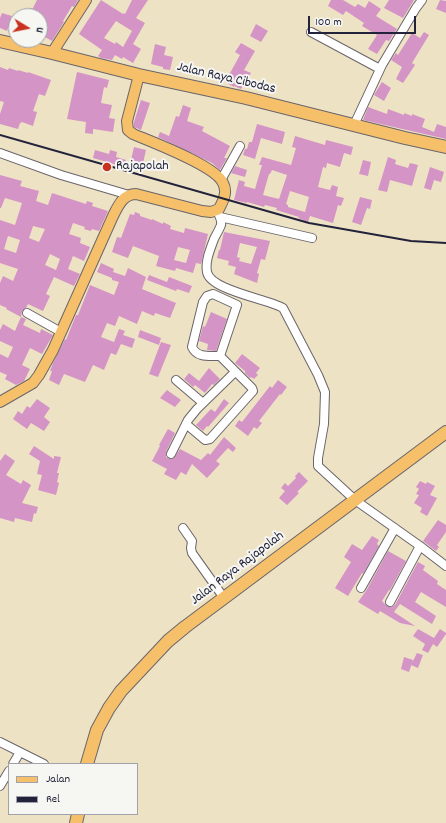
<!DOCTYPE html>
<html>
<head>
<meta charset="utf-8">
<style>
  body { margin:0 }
  #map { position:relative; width:446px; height:823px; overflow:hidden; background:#eee2c4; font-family:Dekko,sans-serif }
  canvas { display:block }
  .legend { position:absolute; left:8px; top:763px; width:130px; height:52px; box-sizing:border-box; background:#f6f6f2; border:1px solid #a1a1a9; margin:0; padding:5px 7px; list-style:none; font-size:12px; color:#22223b }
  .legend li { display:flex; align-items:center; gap:8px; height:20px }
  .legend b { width:20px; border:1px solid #a1a1a9 }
  .north { position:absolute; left:8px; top:8px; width:40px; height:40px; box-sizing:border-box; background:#f6f6f2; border:1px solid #a1a1a9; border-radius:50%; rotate:100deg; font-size:11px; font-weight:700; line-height:16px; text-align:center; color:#22223b }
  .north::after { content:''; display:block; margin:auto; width:14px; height:18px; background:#c8321e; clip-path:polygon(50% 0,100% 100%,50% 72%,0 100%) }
  .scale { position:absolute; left:308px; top:16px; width:108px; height:18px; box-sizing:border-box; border:2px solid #22223b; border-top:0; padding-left:5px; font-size:12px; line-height:14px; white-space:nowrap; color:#22223b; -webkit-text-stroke:3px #f6f6f2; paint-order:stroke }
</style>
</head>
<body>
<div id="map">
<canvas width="446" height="823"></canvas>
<ul class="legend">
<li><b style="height:5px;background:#f6c06b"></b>Jalan</li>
<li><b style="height:5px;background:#22223b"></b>Rel</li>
</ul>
<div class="north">U</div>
<div class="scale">100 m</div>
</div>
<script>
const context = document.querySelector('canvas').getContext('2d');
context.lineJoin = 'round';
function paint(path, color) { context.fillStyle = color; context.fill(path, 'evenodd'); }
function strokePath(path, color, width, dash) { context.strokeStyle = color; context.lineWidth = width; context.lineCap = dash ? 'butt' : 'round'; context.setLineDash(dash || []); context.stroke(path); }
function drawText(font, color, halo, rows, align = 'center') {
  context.font = font + ' Dekko,sans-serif'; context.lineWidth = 4; context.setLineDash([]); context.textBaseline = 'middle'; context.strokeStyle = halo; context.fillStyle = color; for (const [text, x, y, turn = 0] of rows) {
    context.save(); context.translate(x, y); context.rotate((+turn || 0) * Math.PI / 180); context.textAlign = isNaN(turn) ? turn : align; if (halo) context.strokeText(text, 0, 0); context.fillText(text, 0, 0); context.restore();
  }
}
const building = new Path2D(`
  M37,0h41l-4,7 -2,-1 -9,15 1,1 -12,19 -12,-7v-18h-11z
  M101,0l22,14v-1l2,1 7,-14h16l-12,18 9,5 -12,21 8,5 -8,14 -10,-6 -1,2 -7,-4 -3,5 -11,-2 -3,-2 4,-6 -23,-16zM116,21l16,10 -9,16 -7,-5 -1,2 -11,-6z
  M331,0h12l12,7 3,-3 7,4 4,-7 12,8 -5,7 21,13 -8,12 -3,-1 -9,14 -9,-5 9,-14 -15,-9 2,-3 -18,-12 -3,4 -15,-9z
  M389,0h25l-11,18 -19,-10z
  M440,0l6,1v12l-10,-4z
  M2,13l10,3 -5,15 -7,-3v-10z
  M256,24l12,7 -7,11 -11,-6z
  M424,32l5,3 -17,28 3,2 -12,18 -7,-4 6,-12 -11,-7 5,-7 2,2 14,-22 8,5z
  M241,43l14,8 -11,19 7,3 -10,16 -7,-3v1l-9,-5 15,-27 -5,-3z
  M155,44l11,3 -2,8 9,2 -3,13 -7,-1v-2l-12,-3z
  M0,67l8,3 1,-2 9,3v-1l10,3v-1l23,8 -6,16 -6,-2 -6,17 4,1 -4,14 -11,-4 -1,1h-1l-2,6 -18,-5v-10l4,-12 -4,-1z
  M77,72l32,8 -2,8 -3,-1 -3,16 11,2 -3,13 6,1 -2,13 -20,-3v5l-8,-1 1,-11 -19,-3z
  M382,82l9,6 -7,13 -10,-6z
  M141,100l9,3 -9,27 -7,-3v-5z
  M183,105l8,3 -4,13 17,6 -2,4 28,15 -6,12h3l-7,12 -8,-7 -54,-26 2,-5 9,4 7,-20 3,1z
  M368,107l19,7 1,-5 16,6v-2l8,3v-2l13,5 -3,8 12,5 3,-8 9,3v12l-83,-19z
  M257,124l28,8 -3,12 -21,-6 -6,21 -12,-4 2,-6h2l2,-7h3z
  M295,136l30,9 1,-5 27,7 -2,8 -7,-2 -4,14 -13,-4 -1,5 -3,-1 -5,20 12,3 2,-5 6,2 -2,9 8,2 -3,8 -3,-1 -5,18 -23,-7 -2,6 -10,-4 1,-1 -23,-7 1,-2 -12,-3 -1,2 -17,-5v1l-13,-3 5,-20 6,2 -1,4 11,3 7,-24h-3l3,-8 29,8 5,-17 -4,-1zM272,170l15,5 -8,24 -16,-4 6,-21h1zM290,191l19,6 -4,15 -17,-5v-2l-2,-1z
  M134,147l12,3 -3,13 -12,-3z
  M95,150l14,4 1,-4 7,2 -1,5 10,3 -2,7 -31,-9z
  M388,157l8,3 -1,4 13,4 2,-5 8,2 -6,21 -22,-6 -3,12 -9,-2z
  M363,160l8,2 -3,14 -9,-2z
  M235,166l12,4 -2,7 -14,-4z
  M430,167l14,5 -3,10 -7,-2 -3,10 -7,-2z
  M0,175l22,6 -2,5 19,5 -3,10 12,4 4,-12 34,11 1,-3 6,2 -1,3 16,5 -9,20 -7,-2 -1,2 -7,-2 1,-2 -12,-4 -4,11 12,4 -1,5 10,4 -6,14 -11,-5 -5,13 12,5 -6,12 -20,-9 -8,17 4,2 -7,15 -15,-7 -2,4 -4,3 -1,6 5,2 -3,6 17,8 1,-4 12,6 -11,19 -12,-6 -8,17 8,4 -6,12 -8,4 -11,-6 2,-4 -7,-3v-18l8,4 5,-11 -13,-6v-11l3,-6 12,7 6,-14 -15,-8 1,-1 -7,-3v-22l3,-7 10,5 5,-12 -18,-6v-43l15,5 7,-22 -17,-5 -4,10h-1zM33,226l12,3 -6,13 -10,-4zM8,236l12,4 -4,13 -12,-4zM50,254l10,5 -4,11 -11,-5z
  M360,197l12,3 -2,9 -3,-1 -6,17 -9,-3z
  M135,212l5,2v2l12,4v-1l11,5v-2l8,4 -1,3 14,4 1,-5 23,6 -7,30 -5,-1 -3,10 -17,-5 -1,3 -19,-5 3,-10 -26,-10 -5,12 -16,-6 5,-15 4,1 9,-24 4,1zM178,247l12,3 -4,13 -12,-3z
  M224,232l46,9 -5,19 -4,-1 -4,14 2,1 -2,9 -23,-9 2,-7 -8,-2 1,-4 -12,-3 2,-8h1zM240,243l17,4 -6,17 -12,-3 1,-3 -3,-1z
  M101,263l13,6 -1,3 12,4 3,-8 18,9 -4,12 34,14 -6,15 -15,-5 -1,3 -12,-5 -5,13 -18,-8 -4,10 -8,-3 -6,14 13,5 5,-13 6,2 -2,4 12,4 -3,9 -11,-4 -5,11 -5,-2 -7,17 -11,-5 -8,17 -21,-8 -5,11 -10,-5 3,-9h-2l3,-8 12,-24 1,1 10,-25h2l12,-30 24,10 5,-13 -7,-2v-2l-15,-6z
  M149,275l18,7 2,-5 23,9 -3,7 -12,-4 -1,2 -29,-11z
  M211,312l16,7 -11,32 -9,-1 1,-6 -9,-3 4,-15 2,1z
  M140,330l21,8 -2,7 -21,-8z
  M161,342l10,3 -13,32 -9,-3z
  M242,354l18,14 -4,5 2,2 -4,4 -3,-2 -1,1 -5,-5v-2l-10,-8z
  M209,368l11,11 -6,6 -2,-1 -7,9 -10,-8 -2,2 -9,-8 5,-6 10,8z
  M278,380l9,7 -6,8 -1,-1 -21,27 3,2 -5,6 -3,-2 -6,9 -13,-10 4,-6 3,2 28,-36 2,2z
  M167,390l14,10 -6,7 -15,-9z
  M37,399l13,9 -6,9 6,5 -6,9 -13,-8 -4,6 -14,-10 5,-8 4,3 5,-8 3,2z
  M224,399l5,4 -21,24 -1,-1 -4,5 -7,-6 15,-16 4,3z
  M168,429l7,4 -9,19v5l3,2 5,-1 6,-9 21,11 7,-7 2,2 14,-18 12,11 -3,4 -5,-4 -12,13 4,3 -13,14 -15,-14 -6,11 -5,-3 -5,8 -12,-6 3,-5 -15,-8 8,-15 -1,-1z
  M34,446l20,13v-3l7,1 -4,16h2l-2,9 2,1 -3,12 -18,-5 4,-15 -5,-1 3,-13 -11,-7z
  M5,454l10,7 -9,14 15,9 2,-4 8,5 -9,18 16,4 -2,7 -2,-1 -2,9 -17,-4 -1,4 -14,-4v-57z
  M299,472l9,9 -11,11 2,1 -12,12 -8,-7 6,-7 -4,-3 4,-5 3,3 8,-8 -1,-2z
  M420,481l6,3 1,-2 8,4 -5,9 7,3 -10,18 -7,-4 2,-4 -8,-5 5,-8 -3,-1 3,-5 -3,-2z
  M438,520l8,5v7l-9,13 2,2 -3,4 -13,-10z
  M372,536l7,4 -2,4 2,2 -16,28 -1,-1 -14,23 -13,-8 16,-26 -7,-5 8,-13 10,6z
  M388,551l18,10 -16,29h-1l-7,11 6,6h3l4,-2 23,-43 7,4 -2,4 15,11 -1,3 9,6v17l-25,-15 -6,10 21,14 -4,8 -32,-20 -6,8 21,14 -15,-3 -20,-12 -2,3 -20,-12 8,-11z
  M418,629l16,9 6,-9 6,4v1l-9,13 -4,-3 -5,9 -6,-3 3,-6 -12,-8z
  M417,653l6,2 -5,13 -7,-3z
  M404,657l9,3 -4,12 -8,-3z`);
const minor = new Path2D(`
  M311,32l69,37
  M354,125l28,-60 34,-57 6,-8
  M0,153l61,22 68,20
  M221,180l19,-34
  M217,211c2,4 5,9 4,14 -2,5 -5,10 -7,14 -4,11 -9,22 -7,33 3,18 60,27 76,36l35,67 7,17 -1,32 -6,34v8l37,34 65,46 26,20
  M220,217l92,21
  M27,313l34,19
  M176,380l27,23
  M186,424l19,16 5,-1 43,-48 -1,-3 -32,-32c-11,0 -23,2 -28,-9l11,-45 4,-6 6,-2 24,11 -17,51
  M171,454l17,-34 9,-11 38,-37
  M183,528l9,13 -1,7 1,5 32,45
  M361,588l34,-60
  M390,602l30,-56
  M0,742l20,10
  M13,764l7,-12 24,12
  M0,786l9,-15`);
const major = new Path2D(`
  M52,53l34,-53
  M0,402l33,-19 6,-8 14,-25 60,-134c5,-10 10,-22 23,-22l66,17 9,1 8,-3c4,-8 9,-17 4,-26 -7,-17 -71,-41 -90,-49l-5,-4 -1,-9 12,-46`);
const highway = new Path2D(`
  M0,41l52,12 87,22 107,23 159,40 41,9
  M87,764l10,-34 12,-22 12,-17 47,-50 17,-14 261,-195
  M76,823l2,-9`);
const rail = new Path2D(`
  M0,135l309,88 102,18 35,2`);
const markers = [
  [107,167,5,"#c8321e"]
];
const streetNames = [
  ["Jalan Raya Cibodas",226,79,13],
  ["Jalan Raya Rajapolah",238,569,-37]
];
const poiNames = [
  ["Rajapolah",116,167]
];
paint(building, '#d494c5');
strokePath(minor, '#69656b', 10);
strokePath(major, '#69656b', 12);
strokePath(highway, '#69656b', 14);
strokePath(minor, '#fff', 8);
strokePath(major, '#f6c06b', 10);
strokePath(highway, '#f6c06b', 12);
strokePath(rail, '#22223b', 2);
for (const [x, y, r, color] of markers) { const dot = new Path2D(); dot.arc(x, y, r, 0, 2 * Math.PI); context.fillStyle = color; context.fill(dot); strokePath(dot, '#f6f6f2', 1.5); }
drawText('14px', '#22223b', '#f6f6f2', streetNames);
drawText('14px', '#22223b', '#f6f6f2', poiNames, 'left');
</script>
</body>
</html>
